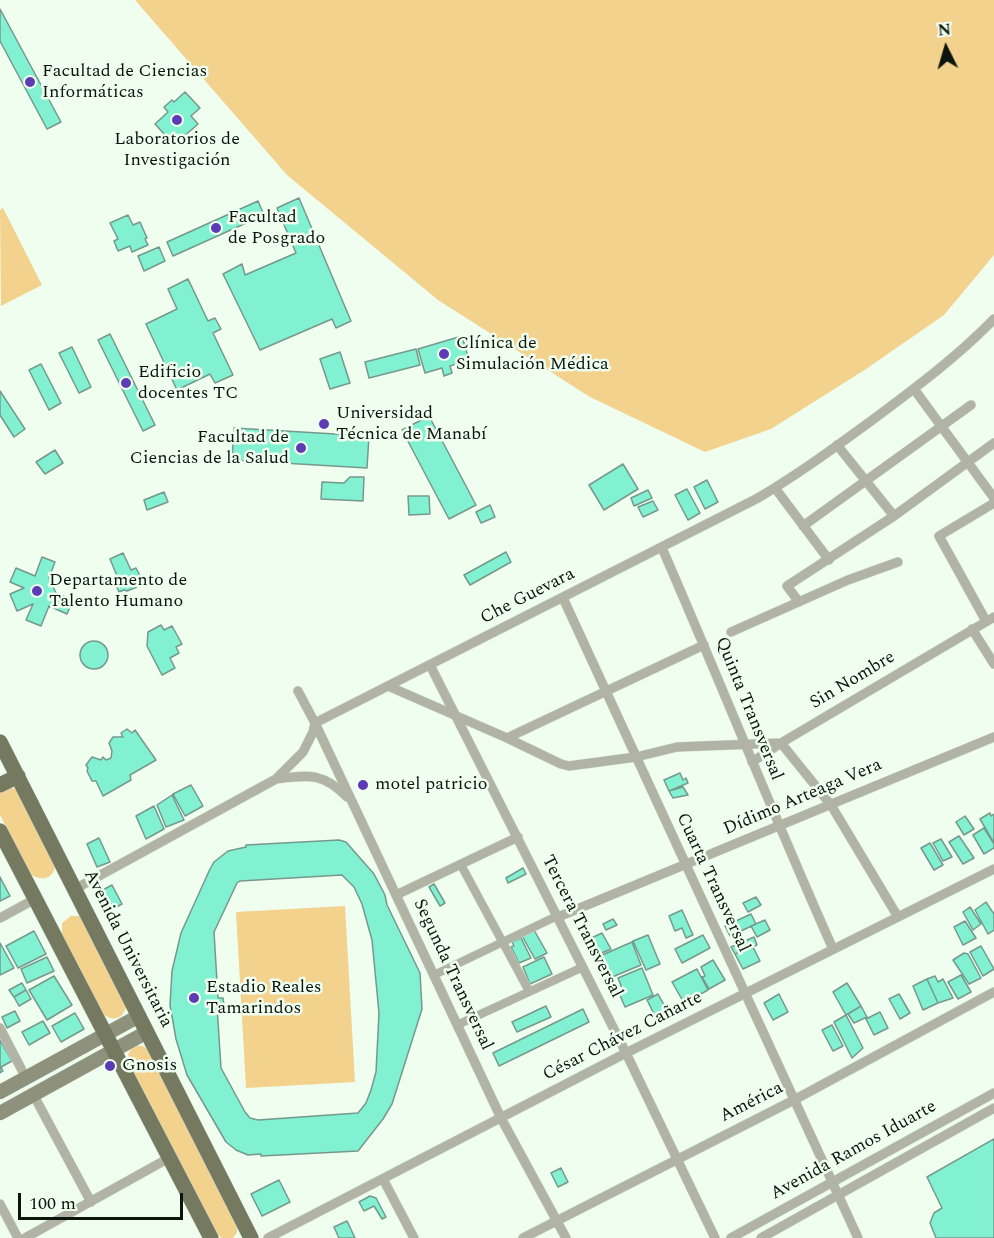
<!DOCTYPE html>
<html>
<head>
<meta charset="utf-8">
<style>
  body { margin:0 }
  #map { position:relative; width:994px; height:1238px; overflow:hidden; background:#effeee; font-family:Spectral,serif }
  canvas { display:block }
  .north { position:absolute; left:916px; top:18px; width:60px; height:60px; -webkit-text-stroke:4px #effeee; paint-order:stroke; rotate:355deg; font-size:16px; font-weight:700; line-height:24px; text-align:center; color:#0c150c }
  .north::after { content:''; display:block; margin:auto; width:21px; height:27px; background:#0c150c; clip-path:polygon(50% 0,100% 100%,50% 72%,0 100%) }
  .scale { position:absolute; left:18px; top:1193px; width:165px; height:27px; box-sizing:border-box; border:3px solid #0c150c; border-top:0; padding-left:8px; font-size:18px; line-height:21px; white-space:nowrap; color:#0c150c; -webkit-text-stroke:4px #effeee; paint-order:stroke }
</style>
</head>
<body>
<div id="map">
<canvas width="994" height="1238"></canvas>
<div class="north">N</div>
<div class="scale">100 m</div>
</div>
<script>
const context = document.querySelector('canvas').getContext('2d');
context.lineJoin = 'round';
function paint(path, color) { context.fillStyle = color; context.fill(path, 'evenodd'); }
function strokePath(path, color, width, dash) { context.strokeStyle = color; context.lineWidth = width; context.lineCap = dash ? 'butt' : 'round'; context.setLineDash(dash || []); context.stroke(path); }
function drawText(font, color, halo, rows, align = 'center') {
  context.font = font + ' Spectral,serif'; context.lineWidth = 5; context.setLineDash([]); context.textBaseline = 'middle'; context.strokeStyle = halo; context.fillStyle = color; for (const [text, x, y, turn = 0] of rows) {
    context.save(); context.translate(x, y); context.rotate((+turn || 0) * Math.PI / 180); context.textAlign = isNaN(turn) ? turn : align; if (halo) context.strokeText(text, 0, 0); context.fillText(text, 0, 0); context.restore();
  }
}
const green = new Path2D(`
  M135,0h859v255l-50,60 -78,54 -95,60 -66,23 -115,-55 -152,-97 -151,-125z
  M3,208l39,77 -41,21 -1,-96z
  M6,788h7l6,4 36,75c-3,14 -16,14 -26,6l-29,-58v-24z
  M345,906l10,176 -109,6 -10,-176z
  M71,916h8l4,3 43,88c-3,12 -14,15 -23,7l-41,-79v-12z
  M136,1046h7l7,5 87,175v7l-4,5h-11l-4,-3 -90,-174c0,-8 1,-11 8,-15z`);
const building = new Path2D(`
  M0,9l61,113 -14,7 -47,-88z
  M185,92l15,16 -9,8 7,8 -24,21 -19,-21 13,-12 -4,-5 8,-7 2,2z
  M299,198l52,123 -15,7 -4,-9 -72,31 -37,-76 19,-10 3,11 51,-22 -19,-45z
  M258,201l6,14 -91,41 -6,-14z
  M128,215l5,10 7,-3 7,16 -2,1 3,6 -16,7 -2,-6 -12,5 -4,-10 4,-2 -8,-16z
  M159,247l6,14 -21,10 -6,-15z
  M188,279l20,42 7,-3 6,11 -8,4 20,42 -18,8 -5,-9 -33,16 -31,-66 31,-15 -9,-20z
  M110,334l45,91 -12,6 -45,-91z
  M462,336l7,24 -19,6 2,7 -8,3 -2,-8 -17,5 -7,-24z
  M72,347l19,40 -12,6 -20,-40z
  M416,349l4,16 -51,13 -4,-16z
  M340,352l10,31 -20,6 -10,-30z
  M41,364l20,39 -12,7 -20,-40z
  M0,391l25,38 -11,8 -14,-22z
  M429,416l47,89 -27,14 -47,-89z
  M234,428l135,8 -2,32 -135,-8z
  M55,450l8,13 -18,11 -9,-12z
  M623,464l15,25 -34,21 -15,-25z
  M350,477h14l-1,24 -42,-2 1,-17 22,1z
  M707,480l11,22 -13,7 -11,-22z
  M687,489l13,24 -12,7 -13,-25z
  M648,490l4,8 -18,8 -3,-8z
  M164,492l4,10 -21,8 -3,-10z
  M408,496h21l1,18 -21,1z
  M653,501l5,9 -15,7 -5,-10z
  M490,505l5,12 -14,6 -5,-11z
  M506,552l5,10 -41,23 -6,-10z
  M123,553l8,17 5,-2 7,13 -5,2 -1,4 -10,4 -3,-1 -5,2 -6,-14 4,-2 -7,-17z
  M42,557l13,5 -6,16 7,15 17,7 -6,14 -18,-8 -8,20 -15,-6 7,-16 -16,7 -7,-17 14,-6 -14,-6 6,-14 19,8z
  M161,625l3,5 8,-4 10,18 -6,3 3,6 -9,5 5,10 -13,7 -15,-29 1,-14z
  M80 655a14 14 0 1 1 28 0a14 14 0 1 1-28 0Z
  M127,729l5,4 3,-3 21,30 -26,15 1,5 -28,16 -7,-15h-4l-5,-10 1,-3 -2,-3 6,-8 9,3 2,-3 3,3 5,-2 1,-7 -3,-8 4,-6h10l-2,-4z
  M680,773l3,7 3,-2 2,5 -19,8 -5,-11z
  M191,785l12,21 -18,10 -12,-22z
  M683,787l5,8 -15,3 -4,-7z
  M172,795l12,25 -18,7 -9,-22z
  M154,806l10,23 -18,10 -10,-23z
  M990,813l1,3 3,-2v29l-14,-24z
  M965,816l9,13 -10,6 -8,-13z
  M690,824l4,5 -7,4 -4,-5z
  M984,828l10,16v4l-10,6 -11,-19z
  M959,836l15,22 -11,6 -14,-22z
  M99,838l11,24 -13,5 -10,-23z
  M941,839l11,18 -9,4 -10,-18z
  M339,840l7,2 28,32 11,21 2,10 33,68 2,36 -30,95 -9,15 -25,32 -97,5v-2l-13,1 -12,-5 -10,-8 -39,-67 -11,-36 -6,-34 2,-34 9,-38 29,-64 4,-7 14,-11 18,-4v-2zM342,875l12,12 8,17 10,36 7,73 -3,59 -5,18 -5,13 -8,10 -100,7 -8,-2 -5,-6 -24,-44 -4,-62 7,-1 -1,-7h-5l-4,-66 23,-49 3,-2z
  M930,843l13,22 -9,5 -13,-22z
  M523,868l3,6 -18,9 -2,-5z
  M0,877l10,19 -10,5z
  M434,884l11,19 -5,3 -11,-19z
  M112,885l10,19 -13,7 -10,-19z
  M756,897l5,8 -13,7 -5,-9z
  M986,902l8,12v16l-6,4 -13,-24z
  M970,907l11,17 -8,6 -10,-18z
  M682,910l11,25 -7,3 -4,-10 -7,3 -6,-15z
  M751,914l5,10 -26,12 -5,-10z
  M613,919l4,6 -11,5 -3,-6z
  M765,920l5,10 -13,7 -6,-11z
  M965,921l11,17 -13,7 -9,-18z
  M534,930l13,23 -12,6 -13,-23z
  M34,931l12,23 -28,14 -12,-22z
  M602,933l9,16 -16,7 -8,-16z
  M648,935l12,29 -14,6 -13,-29z
  M703,935l7,13 -28,15 -7,-14z
  M754,937l3,8 -22,9 -4,-7z
  M521,938l10,20 -12,5 -8,-16 3,-1 -2,-4z
  M632,942l9,23 -36,15 -5,-14 3,-1 -3,-9z
  M0,943l14,25 -14,7z
  M981,946l13,23 -11,7 -13,-24z
  M753,947l7,14 -17,8 -8,-15z
  M964,953l4,1 13,24 -12,6 -16,-24z
  M47,957l7,14 -27,12 -6,-14z
  M544,957l8,17 -22,10 -7,-17z
  M713,960l12,20 -16,9 -7,-12 3,-1 -4,-9z
  M642,968l11,27 -28,12 -6,-14 4,-2 -5,-13z
  M697,969l11,21 -24,13 -12,-21z
  M961,975l10,17 -13,7 -10,-17z
  M54,976l18,29 -25,15 -18,-30z
  M935,976l3,6 5,-3 10,19 -15,5 -11,-24z
  M927,979l11,24 -15,7 -10,-24z
  M22,983l4,7 -12,7 -5,-7z
  M847,983l14,23 -15,9 -13,-23z
  M26,990l5,9 -12,7 -5,-9z
  M658,994l11,20 -12,6 -10,-20z
  M779,994l9,18 -15,8 -9,-17z
  M899,994l11,19 -10,6 -11,-20z
  M546,1006l5,11 -34,15 -5,-10z
  M861,1006l6,11 -13,6 -6,-9z
  M583,1009l6,13 -90,44 -6,-13z
  M15,1011l5,10 -13,7 -5,-11z
  M880,1012l8,16 -14,7 -8,-16z
  M75,1013l9,16 -23,13 -9,-16z
  M846,1015l17,33 -11,10 -18,-36z
  M43,1021l7,12 -21,12 -7,-13z
  M832,1025l11,21 -10,5 -11,-21z
  M0,1040l12,21 -11,6 2,4 -3,2z
  M994,1139v99h-58l-6,-15 4,-10 8,-5 -15,-31z
  M561,1168l7,14 -10,5 -7,-14z
  M279,1180l11,22 -28,14 -11,-22z
  M370,1196l6,2 10,19 -4,2 -8,-13 -10,5 -5,-9z
  M347,1221l8,17h-16l-5,-11z`);
const pedestrian = new Path2D(`
  M461,865l68,126
  M434,975l123,-59
  M457,1025l126,-58`);
const minor = new Path2D(`
  M914,389l80,109
  M837,445l57,71
  M775,488l54,72
  M803,526l168,-121
  M662,548c58,133 112,269 171,401
  M563,598l295,640
  M799,602l-12,-16 107,-70 100,-73
  M986,621l-47,-85 55,-33
  M972,629l22,35
  M731,632l117,-52 50,-18
  M430,665l196,388 89,185
  M388,686l119,52 54,26 8,2 67,-9 41,-10 104,-4 50,62 67,112
  M298,691l17,32 186,395 65,120
  M315,723l443,-225c39,-23 76,-50 113,-77 43,-32 86,-64 123,-102
  M507,738l197,-93
  M752,762l29,-19 213,-126
  M276,779c32,-4 47,-7 71,18
  M75,889l201,-110 27,-27 10,-20 2,-9
  M396,895l122,-58
  M558,917l436,-180
  M0,918l35,-19
  M0,1028l26,50
  M33,1094l58,108
  M383,1179l31,59
  M0,1204l18,34
  M25,1238l144,-80
  M268,1238l358,-185 368,-184
  M523,1238l271,-138 200,-108
  M731,1238l263,-145
  M761,1238l233,-130`);
const secondary = new Path2D(`
  M0,1092l139,-76
  M0,1113l147,-81`);
const primary = new Path2D(`
  M0,742l251,496
  M0,785l18,-9
  M0,831l211,407`);
const markers = [
  [30,82,6,"#5b3cb4"],
  [177,120,6,"#5b3cb4"],
  [216,228,6,"#5b3cb4"],
  [444,354,6,"#5b3cb4"],
  [126,383,6,"#5b3cb4"],
  [324,424,6,"#5b3cb4"],
  [301,448,6,"#5b3cb4"],
  [37,591,6,"#5b3cb4"],
  [363,785,6,"#5b3cb4"],
  [194,998,6,"#5b3cb4"],
  [110,1066,6,"#5b3cb4"]
];
const poiNames = [
  ["Facultad de Ciencias",42,72],
  ["Informáticas",42,93],
  ["Laboratorios de",177,140,"center"],
  ["Investigación",177,161,"center"],
  ["Facultad",228,218],
  ["de Posgrado",228,239],
  ["Clínica de",456,344],
  ["Simulación Médica",456,365],
  ["Edificio",138,373],
  ["docentes TC",138,394],
  ["Universidad",336,414],
  ["Técnica de Manabí",336,435],
  ["Facultad de",289,438,"right"],
  ["Ciencias de la Salud",289,459,"right"],
  ["Departamento de",49,581],
  ["Talento Humano",49,602],
  ["motel patricio",375,785],
  ["Estadio Reales",206,988],
  ["Tamarindos",206,1009],
  ["Gnosis",122,1066]
];
const streetNames = [
  ["Che Guevara",528,597,-27],
  ["Sin Nombre",853,681,-31],
  ["Quinta Transversal",748,709,68],
  ["Dídimo Arteaga Vera",803,798,-23],
  ["Cuarta Transversal",712,883,65],
  ["Tercera Transversal",581,927,63],
  ["Avenida Universitaria",127,949,63],
  ["Segunda Transversal",452,975,65],
  ["César Chávez Cañarte",623,1037,-27],
  ["América",752,1103,-27],
  ["Avenida Ramos Iduarte",854,1151,-29]
];
paint(green, '#f3d28e');
paint(building, '#81f1d1');
strokePath(building, '#75998d', 1.5);
strokePath(pedestrian, '#cbd9ca', 9);
strokePath(minor, '#cbd9ca', 10);
strokePath(secondary, '#cbd9ca', 15);
strokePath(primary, '#cbd9ca', 16);
strokePath(pedestrian, '#b1b3a5', 8);
strokePath(minor, '#b1b3a5', 9);
strokePath(secondary, '#8e917c', 14);
strokePath(primary, '#75795f', 15);
for (const [x, y, r, color] of markers) { const dot = new Path2D(); dot.arc(x, y, r, 0, 2 * Math.PI); context.fillStyle = color; context.fill(dot); strokePath(dot, '#effeee', 2); }
drawText('18px', '#0c150c', '#effeee', poiNames, 'left');
drawText('18px', '#0c150c', '#effeee', streetNames);
</script>
</body>
</html>
